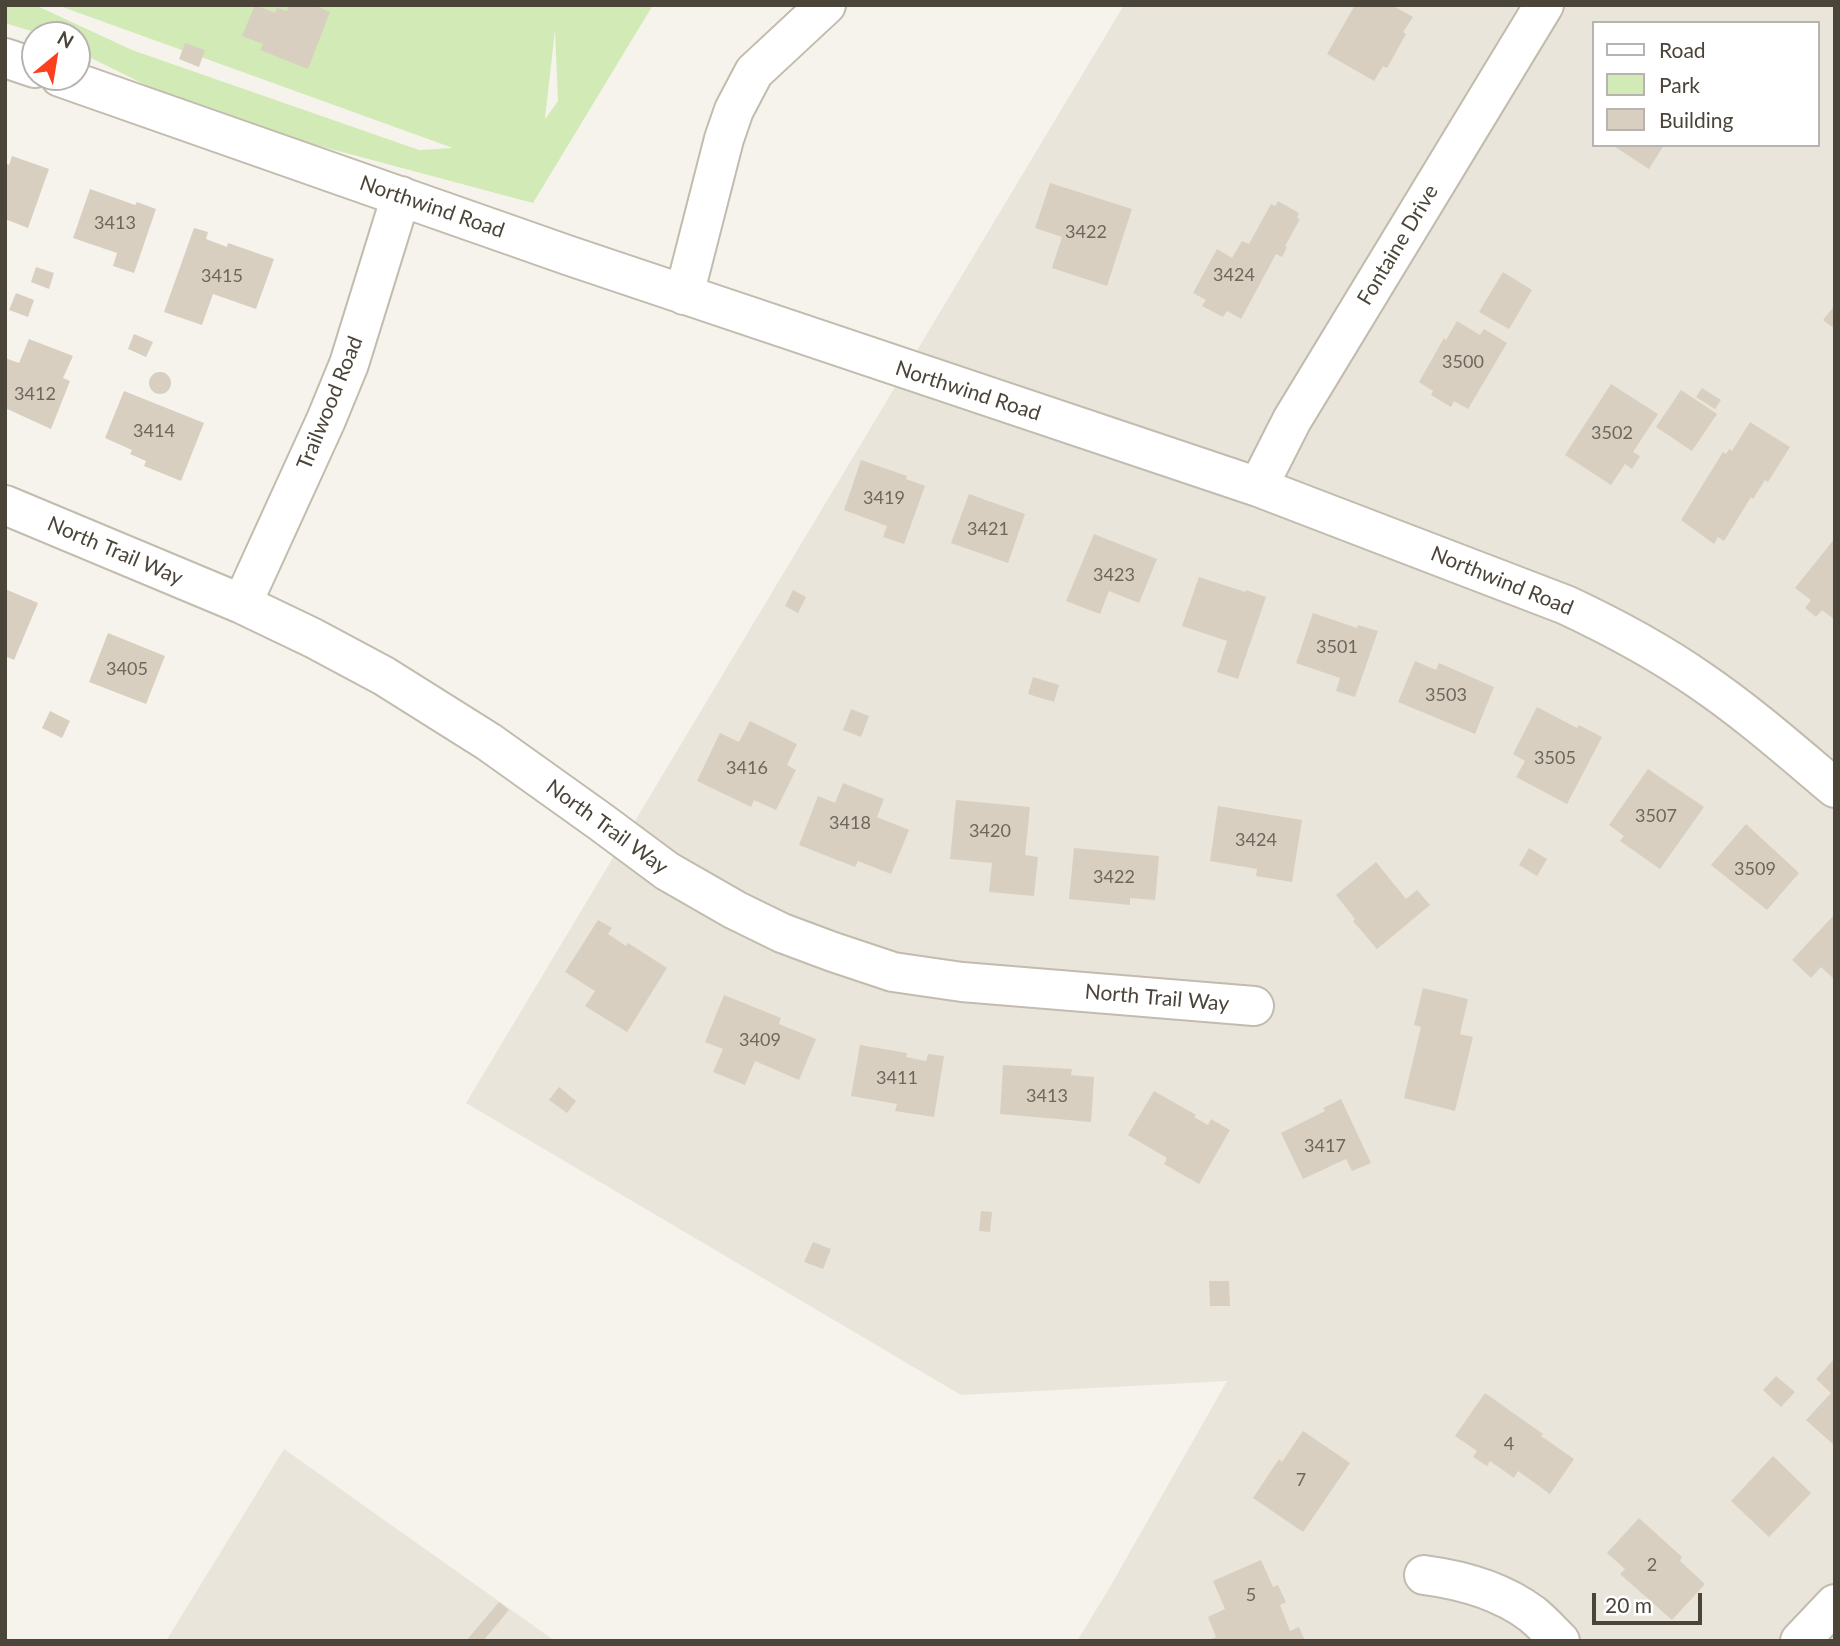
<!DOCTYPE html>
<html>
<head>
<meta charset="utf-8">
<style>
  body { margin:0 }
  #map { position:relative; width:1840px; height:1646px; overflow:hidden; background:#f6f3ec; font-family:Lato,sans-serif }
  canvas { display:block }
  .frame { position:absolute; inset:0; border:7px solid #4b4439; pointer-events:none }
  .legend { position:absolute; left:1592px; top:21px; width:228px; height:126px; box-sizing:border-box; background:#fff; border:2px solid #b7b4b0; margin:0; padding:9px 12px; list-style:none; font-size:21px; color:#4b4439 }
  .legend li { display:flex; align-items:center; gap:14px; height:35px }
  .legend b { width:35px; border:2px solid #b7b4b0 }
  .north { position:absolute; left:21px; top:21px; width:70px; height:70px; box-sizing:border-box; background:#fff; border:2px solid #b7b4b0; border-radius:50%; rotate:30deg; font-size:19px; font-weight:700; line-height:28px; text-align:center; color:#4b4439 }
  .north::after { content:''; display:block; margin:auto; width:24px; height:32px; background:#fc3f1d; clip-path:polygon(50% 0,100% 100%,50% 72%,0 100%) }
  .scale { position:absolute; left:1592px; top:1593px; width:110px; height:32px; box-sizing:border-box; border:4px solid #4b4439; border-top:0; padding-left:9px; font-size:21px; line-height:24px; white-space:nowrap; color:#4b4439; -webkit-text-stroke:5px #fff; paint-order:stroke }
</style>
</head>
<body>
<div id="map">
<canvas width="1840" height="1646"></canvas>
<div class="frame"></div>
<ul class="legend">
<li><b style="height:9px;background:#fff"></b>Road</li>
<li><b style="height:19px;background:#d2eab5"></b>Park</li>
<li><b style="height:19px;background:#d8cfc1"></b>Building</li>
</ul>
<div class="north">N</div>
<div class="scale">20 m</div>
</div>
<script>
const context = document.querySelector('canvas').getContext('2d');
context.lineJoin = 'round';
function paint(path, color) { context.fillStyle = color; context.fill(path, 'evenodd'); }
function strokePath(path, color, width, dash) { context.strokeStyle = color; context.lineWidth = width; context.lineCap = dash ? 'butt' : 'round'; context.setLineDash(dash || []); context.stroke(path); }
function drawText(font, color, halo, rows, align = 'center') {
  context.font = font + ' Lato,sans-serif'; context.lineWidth = 5; context.setLineDash([]); context.textBaseline = 'middle'; context.strokeStyle = halo; context.fillStyle = color; for (const [text, x, y, turn = 0] of rows) {
    context.save(); context.translate(x, y); context.rotate((+turn || 0) * Math.PI / 180); context.textAlign = isNaN(turn) ? turn : align; if (halo) context.strokeText(text, 0, 0); context.fillText(text, 0, 0); context.restore();
  }
}
const residential = new Path2D(`
  M1124,5h711v1636h-758l33,-54 117,-206 -266,14 -495,-292zM1593,23h224v122h-224z
  M284,1449l271,192h-389z`);
const green = new Path2D(`
  M5,5h30l97,45 287,100 34,-2 -396,-143h596l-120,198 -277,-74 -76,-27 -103,-51v-16h-33l-39,-12zM555,30l3,71 -12,17h-1z`);
const building = new Path2D(`
  M255,5l20,8 2,-5 10,3 2,-6h25l16,7 -22,57 -48,-19 3,-6 -21,-8z
  M1355,5h37l21,12 -10,15 3,2 -19,34 -4,-2 -9,15 -47,-27z
  M185,43l20,7 -6,17 -20,-8z
  M1612,145h52l-15,24z
  M12,156l37,13 -21,59 -23,-9v-56l4,2z
  M1050,183l82,26 -25,77 -55,-18 10,-31 -27,-9z
  M90,189l45,16 2,-3 19,7 -22,64 -21,-7 4,-13 -44,-15z
  M1278,201l21,12 -2,5 3,1 -15,27 2,1 -5,10 -6,-3 -35,65 -14,-8 -4,6 -21,-11 4,-6 -13,-7 24,-44 15,9 10,-17 7,3 22,-40 4,2z
  M194,228l14,4 -2,7 21,8 1,-4 46,16 -18,50 -43,-15 -11,31 -38,-13z
  M36,267l18,6 -5,16 -18,-7z
  M1503,272l29,18 -23,39 -30,-17z
  M16,293l18,7 -6,17 -19,-7z
  M1835,305v24l-12,-9z
  M1457,321l23,14 4,-6 23,14 -39,66 -14,-8 -3,6 -20,-12 2,-4 -14,-9 25,-44 2,2z
  M134,334l19,8 -7,15 -18,-8z
  M29,339l44,17 -10,22 7,3 -19,48 -46,-21v-50l14,5z
  M149 383a11 11 0 1 1 22 0a11 11 0 1 1-22 0Z
  M1611,384l47,30 -25,38 7,4 -8,13 -7,-5 -14,21 -46,-30z
  M1702,388l19,12 -6,9 -19,-12z
  M1681,390l36,24 -25,37 -36,-24z
  M124,391l80,32 -23,58 -37,-15 2,-5 -16,-7 2,-4 -27,-12z
  M1750,422l40,25 -22,35 -3,-2 -12,19 -2,-2 -27,44 -6,-4 -4,7 -33,-24 42,-68 3,2 3,-5 3,2z
  M861,460l46,16 -1,3 19,7 -21,58 -21,-7 4,-11 -43,-16z
  M969,494l56,20 -17,49 -57,-20z
  M1094,534l63,25 -18,44 -30,-12 -9,23 -34,-13z
  M1835,538v82l-13,-10 -6,7 -11,-9 6,-8 -16,-12z
  M1199,577l46,15 1,-2 20,7 -28,82 -21,-7 10,-31 -45,-15z
  M5,589l33,14 -24,57 -9,-4z
  M793,590l13,7 -8,16 -13,-7z
  M1313,613l44,15 1,-3 20,6 -23,66 -19,-6 4,-13 -44,-15z
  M108,633l57,23 -19,48 -57,-22z
  M1415,661l21,9 3,-7 55,24 -19,47 -77,-32z
  M1033,677l26,8 -5,17 -26,-8z
  M1537,707l40,21 2,-3 23,12 -35,67 -51,-27 9,-16 -12,-7z
  M851,709l18,7 -8,21 -18,-7z
  M50,711l20,10 -8,17 -20,-10z
  M750,721l47,23 -10,21 9,5 -20,40 -22,-10 -3,7 -54,-26 23,-48 19,9z
  M1648,769l56,38 -44,62 -40,-28 4,-5 -15,-11z
  M843,783l41,16 -7,18 32,13 -18,44 -33,-13 -3,6 -56,-22 19,-49 17,7z
  M956,800l74,7 -5,48 13,2 -4,39 -45,-4 3,-29 -42,-4z
  M1218,806l84,14 -10,62 -36,-6 1,-7 -47,-8z
  M1746,824l53,49 -32,37 -56,-45z
  M1074,848l85,8 -4,44 -25,-2v7l-61,-6z
  M1529,848l18,11 -10,17 -18,-11z
  M1376,862l30,37 11,-9 13,15 -53,44 -24,-28 2,-2 -19,-24z
  M1835,914v66l-14,-13 -10,11 -19,-18z
  M598,920l14,8 -4,6 18,12 2,-3 39,25 -40,64 -42,-26 10,-15 -30,-19z
  M1423,988l45,11 -8,35 13,3 -18,74 -51,-13 17,-71 -7,-2z
  M724,995l57,23 -2,6 37,15 -17,41 -44,-19 -10,24 -32,-13 10,-23 -18,-7z
  M860,1045l47,8 -1,4 20,4 2,-7 16,2 -10,61 -39,-6 2,-7 -46,-8z
  M1003,1065l69,4 -1,6 23,2 -3,45 -91,-8z
  M559,1087l17,14 -9,12 -18,-13z
  M1154,1091l42,24 -2,2 14,8 3,-6 19,11 -31,54 -35,-20 3,-6 -39,-23z
  M1341,1099l30,64 -19,8 -6,-12 -43,20 -22,-46 44,-22 -2,-3z
  M981,1211l11,1 -2,20 -11,-1z
  M813,1242l18,7 -8,20 -19,-7z
  M1209,1281h20l1,25h-20z
  M1835,1358v88l-29,-26 25,-27 -15,-14z
  M1776,1376l19,16 -14,15 -18,-17z
  M1485,1393l58,41 -2,2 33,23 -24,35 -32,-23 -4,7 -24,-17 -3,5 -14,-9 4,-6 -22,-15z
  M1303,1431l47,32 -47,69 -50,-34 26,-39 3,3z
  M1773,1456l38,37 -42,44 -38,-36z
  M1639,1518l43,39 -2,4 25,23 -33,36 -52,-46 5,-5 -18,-16z
  M1261,1560l12,27 5,-2 8,17 -6,3 10,26 9,-4 6,14h-98l9,-4 -8,-20 17,-8 -12,-28z
  M499,1602l10,8 -26,31h-17z`);
const minor = new Path2D(`
  M5,58l30,10
  M60,77l510,179 688,231 308,118c47,22 92,46 135,76 47,32 90,70 134,107
  M684,295l40,-156 10,-29 20,-38 72,-67
  M1258,487l34,-67 252,-415
  M5,505l237,99 71,34 71,38 105,66 112,80 66,49 68,39 47,23 51,19 60,20 69,10 292,24
  M242,604l84,-184 23,-56 52,-168
  M1424,1575c38,5 76,15 108,39 10,8 19,18 28,27
  M1800,1641l35,-37`);
const numberNames = [
  ["3413",115,223],
  ["3422",1086,232],
  ["3424",1234,275],
  ["3415",222,276],
  ["3500",1463,362],
  ["3412",35,394],
  ["3414",154,431],
  ["3502",1612,433],
  ["3419",884,498],
  ["3421",988,529],
  ["3423",1114,575],
  ["3501",1337,647],
  ["3405",127,669],
  ["3503",1446,695],
  ["3505",1555,758],
  ["3416",747,768],
  ["3507",1656,816],
  ["3418",850,823],
  ["3420",990,831],
  ["3424",1256,840],
  ["3509",1755,869],
  ["3422",1114,877],
  ["3409",760,1040],
  ["3411",897,1078],
  ["3413",1047,1096],
  ["3417",1325,1146],
  ["4",1509,1444],
  ["7",1301,1480],
  ["2",1652,1565],
  ["5",1251,1595]
];
const streetNames = [
  ["Northwind Road",432,207,19],
  ["Fontaine Drive",1398,245,-59],
  ["Northwind Road",968,391,18],
  ["Trailwood Road",330,403,-68],
  ["North Trail Way",115,551,23],
  ["Northwind Road",1502,581,22],
  ["North Trail Way",607,827,36],
  ["North Trail Way",1157,998,5]
];
paint(residential, '#eae5da');
paint(green, '#d2eab5');
paint(building, '#d8cfc1');
strokePath(minor, '#c2bbae', 42);
strokePath(minor, '#fff', 38);
drawText('18px', '#6e675b', null, numberNames);
drawText('21px', '#4b4439', '#fff', streetNames);
</script>
</body>
</html>
